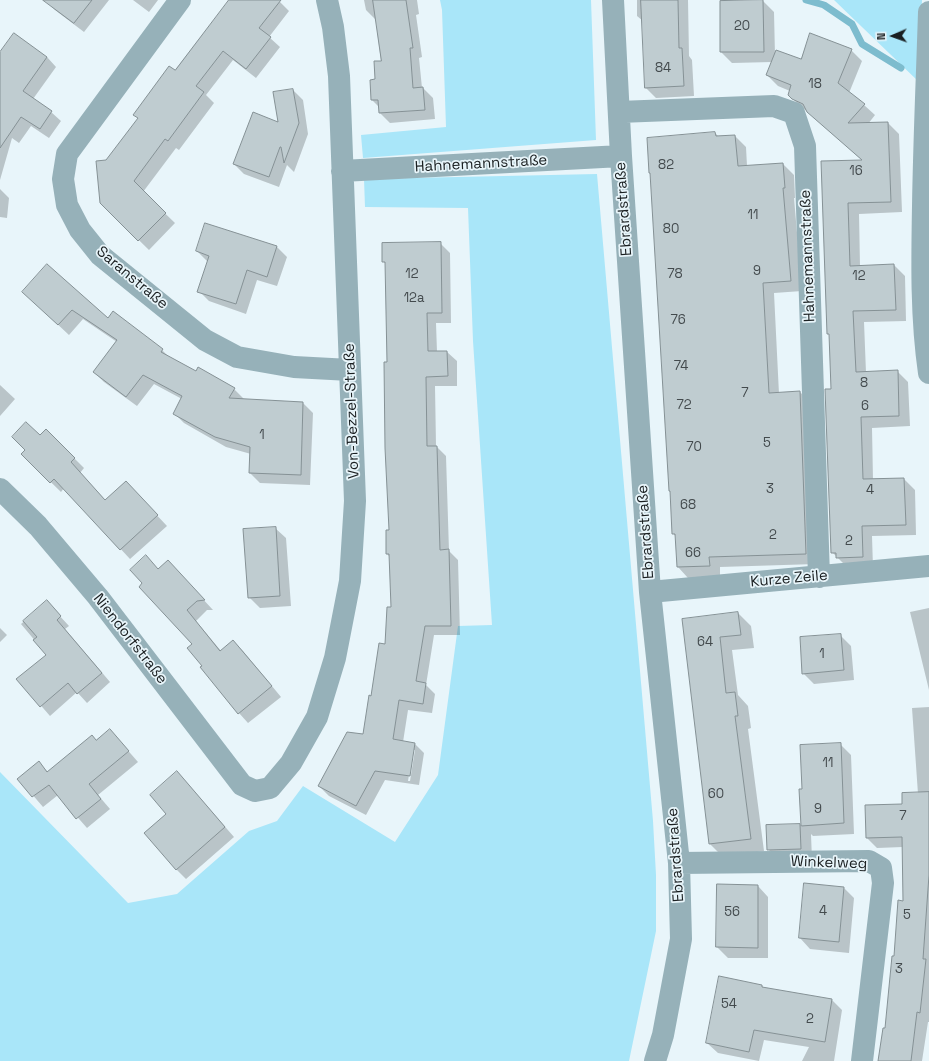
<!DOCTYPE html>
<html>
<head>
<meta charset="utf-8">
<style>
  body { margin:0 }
  #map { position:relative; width:929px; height:1061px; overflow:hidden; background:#e8f5fa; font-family:"Space Grotesk",sans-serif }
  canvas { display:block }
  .north { position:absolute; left:873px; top:16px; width:40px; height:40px; -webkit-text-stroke:3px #e8f5fa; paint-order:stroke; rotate:268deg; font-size:11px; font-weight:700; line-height:16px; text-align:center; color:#1a1f21 }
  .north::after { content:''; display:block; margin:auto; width:14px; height:18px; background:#1a1f21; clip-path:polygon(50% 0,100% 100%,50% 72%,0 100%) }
</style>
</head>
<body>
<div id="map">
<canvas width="929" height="1061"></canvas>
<div class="north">N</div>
</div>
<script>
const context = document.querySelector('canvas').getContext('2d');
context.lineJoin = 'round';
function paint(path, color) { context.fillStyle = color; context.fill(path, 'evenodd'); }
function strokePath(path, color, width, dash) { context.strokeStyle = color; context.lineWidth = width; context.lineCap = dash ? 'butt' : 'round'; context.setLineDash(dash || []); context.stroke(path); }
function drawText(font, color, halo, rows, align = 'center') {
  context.font = font + ' "Space Grotesk",sans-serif'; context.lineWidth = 3.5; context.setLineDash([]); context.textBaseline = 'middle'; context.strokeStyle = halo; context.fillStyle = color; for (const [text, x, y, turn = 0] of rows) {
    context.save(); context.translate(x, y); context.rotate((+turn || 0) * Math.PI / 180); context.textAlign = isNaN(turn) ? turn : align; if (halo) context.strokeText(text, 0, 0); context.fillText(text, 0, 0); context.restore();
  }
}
const green = new Path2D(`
  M440,0h151l5,140 -233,18 -2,-23 85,-8 -4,-117z
  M834,0h88l-3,82z
  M597,174l56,647 3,54v56l-27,130h-629v-289l128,131 49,-9 72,-63 28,-10 26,-35 92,56 43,-67 20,-149 34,-1 -19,-284 -5,-133 -103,-1 -1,-28z`);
const shadow = new Path2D(`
  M45,0h64l-25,32 -29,-22z
  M133,0h25l-9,12z
  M230,0h47l2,1 10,10 -20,26 11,10 -24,31 -23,-18 -27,35 8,8 -35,47 -3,-2 -33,44 32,31 -26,27 -49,-48 7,-41z
  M364,0h53l2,14 -3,1 6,42 -3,1 3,30h1l10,10 2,21 -45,4 -10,-10v-5l-8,-8 -1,-19 6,-1 6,-18 -7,-42 -10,-10z
  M637,0h51l1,56 3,4 2,36 -38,2 -10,-10 -3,-67 -6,-5z
  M763,1l11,11 1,44 27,5 49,-11 11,11 -13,32 15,12 11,10 -7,9 20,-1 11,11 3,78 -43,2 1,52 34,-1 11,11 1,45 -42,1 2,51 31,-2 11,11 2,44 -38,2 1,52 31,-1 11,11 1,45 -44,1 1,32 -30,-5 -11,-11v-162l-2,-55 -2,-2 -6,-171 41,-1 -55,-49 -8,-6 -11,-11 1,-4 -12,-5 -11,-11 5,-13 -40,1 -11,-11z
  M0,54l47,3 9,10 -23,32 18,13 10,9 -12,17 -18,-12 -12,17 -7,-5 -12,42z
  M293,90l10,10 5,34 -14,38 -7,-7 -8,22 -35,-13 -10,-10 45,-41z
  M715,133l4,4 16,-1 11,11 1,19 36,-2 11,11 1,23h-1l8,93 -28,2 5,101 21,-2 11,11 5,161 -96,3v10l-32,1 -10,-11 -2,-30 -3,-4 -2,-41 -2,-1z
  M0,189l9,9 -2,20 -7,-1z
  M440,243l10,10 1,70h-15l1,29h10l10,9v25h-22l1,60 10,10 3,95 9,9 2,75h-26l-8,50 9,9 -3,19 -24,-3 -5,32 12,2 9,9 -5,32 -34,-5 -19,35 -37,-19 -10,-10 44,-51 9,-38 14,-52 6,-37 -2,-51 -3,-3 3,-23 -2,-168 -2,-99 -3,-3zM413,750h2l-5,31h-2z
  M277,247l10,10 -10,29 -20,-6 -11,34 -37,-13 -10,-10 9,-29 -11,-11z
  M23,292l86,27 53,31 9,9 25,13 38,17 10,10 -1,1 60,3 10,10 -3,72 -50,-2 -10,-10 1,-19 -25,-7 -42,-24 -10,-10 8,-14 -28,-15 -17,22 -33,-24 -10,-10 23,-30 -34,-23 -14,16z
  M0,385l15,14 -15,17z
  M46,430l38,38 -4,5 26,28 29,-9 32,34 -37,33 -66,-71 -3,4 -39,-38z
  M275,528l11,10 5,68 -31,2 -11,-11z
  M159,570l18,1 36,39h-6l-11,11 25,30 12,-10 10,10 38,46 -33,26 -9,-10 -36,-47z
  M47,602l22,24 -4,3 45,53 -23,21 -10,-11 -27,24 -32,-37 29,-24 -26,-31z
  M929,608v82l-19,-78z
  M738,613l13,13 3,22 -22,2 6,45 10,11 3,22 -3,1 16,122 -41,6 -13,-13 -26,-224z
  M0,628l7,7 -7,7z
  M840,635l11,11 3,34 -40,4 -11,-11z
  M929,707v315h-1l-6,39h-43l7,-32 18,-127 -1,-55 -26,1 -10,-10 51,-44 -6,-86z
  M110,730l28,32 -40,33 12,14 -23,19 -29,-33 -15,12 -24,-28 20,-16 9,9 49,-31z
  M840,744l11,11 3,79 -41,2 -2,-2 1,26h-33l-11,-11 32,-24 2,2 -2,-37h3z
  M186,782l48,55 -48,42 -10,-10 -8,-55z
  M805,884l39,4 10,10 -5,55 -39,-4 -10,-11z
  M718,885l40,1 10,11v61h-40l-11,-11z
  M762,986l3,3 67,11 10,10 -8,51h-32l7,-14 -45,-7 -5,21 -41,-8 -11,-10z`);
const stream = new Path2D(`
  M806,0l18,5 28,19 10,20 39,24`);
const building = new Path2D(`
  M43,0h49l-18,23z
  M229,0h52l-22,28 12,9 -25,32 -23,-18 -27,35 8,6 -36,49 -3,-2 -31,42 32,32 -28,28 -38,-38 -4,-42 10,-1 32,-42 -5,-3 36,-49 6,4z
  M373,0h33l7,48h-3l3,40 10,-1 2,23 -46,3 -1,-13h-7l-1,-20 5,-1 -1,-18h7z
  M641,0h37l1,48h3l2,38 -39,2z
  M763,0l1,52h-44v-51z
  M14,33l33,24 -24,34 29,20 -12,18 -19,-12 -21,31v-96z
  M810,33l42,16 -14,34 27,21 -17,19 40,-1 3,80 -43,1 2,63 44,-2 2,46 -43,1 3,61 42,-2 1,46 -38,1 2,62 41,-1 2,47 -44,1 1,31 -27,1v-5h-5l-6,-164h6l-2,-55h-2l-6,-173 41,-1 -55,-48 -4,-8 -11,-5 -4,-4 3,-10 -25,-10 10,-25 25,9z
  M293,89l6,34 -15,40 -3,-16h-1l-11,30 -36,-13 20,-52 25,10 -5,-30z
  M715,132l1,4 19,-1 3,31 45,-3 2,25h-2l8,93 -28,2 6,110 31,-2 6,163 -97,3 1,9 -33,1 -2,-33h-3l-2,-43h-1l-19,-318h-1l-2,-35z
  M205,223l72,23 -10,31 -20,-7 -11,34 -39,-12 12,-36 -13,-5z
  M441,242l1,71h-15l1,38h19l1,25 -22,1 1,69h10l3,104 9,-1 2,77h-26l-9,55 10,2 -3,21 -24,-4 -6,39 22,4 -5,33 -35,-5 -19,35 -38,-20 29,-54 16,2 6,-39 2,1 8,-53 6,1 2,-37h4l-2,-53h-3v-24h3l-4,-82 -1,-86h3l-2,-100h-3v-19z
  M47,264l61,54 5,-7 50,38 -2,3 35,19 2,-4 37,21 -6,10 74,4 -2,73 -52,-2 1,-26 -35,-10 -42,-23 9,-18 -39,-21 -17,22 -33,-25 24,-32 -45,-30 -14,15 -36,-33z
  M26,422l14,13 6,-6 29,29 -4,4 34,38 21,-19 32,34 -38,35 -66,-71 -4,4 -29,-29 4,-4 -13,-13z
  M276,527l4,69 -32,2 -5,-69z
  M146,555l12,14 10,-9 37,40 -8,1 -10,9 33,41 13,-11 39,46 -34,28 -38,-47 2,-1 -15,-18 5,-4 -53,-57 3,-4 -12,-13z
  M47,600l14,16 -4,4 45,53 -25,21 -9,-11 -28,24 -24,-28 30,-24 -13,-15 4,-3 -14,-16z
  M738,612l3,23 -21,2 6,56 9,-1 3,24h-3l16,123 -42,5 -27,-225z
  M841,634l3,36 -42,4 -2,-37z
  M110,729l19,22 -40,33 12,15 -25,20 -27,-34 -17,12 -15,-18 22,-18 8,11 45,-37 4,5z
  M841,743l3,80 -43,3 -2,-37h3l-2,-44z
  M177,771l48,56 -49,43 -32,-37 22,-19 -16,-19z
  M929,792v83l-6,84h3l-6,54 -3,-1 -6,49h-33l5,-33h2l7,-72h2l4,-56 5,1 -1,-64 -36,1 -1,-33 37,-1v-11z
  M800,824l1,25 -34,1 -1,-25z
  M804,883l40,4 -5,55 -40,-4z
  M717,884l41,1v63l-42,-1z
  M719,976l43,9v2l70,12 -7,43 -71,-12 -5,22 -43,-9z`);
const minor = new Path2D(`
  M180,0l-113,154 -4,25 4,26 13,25 20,25 105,85 32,17 57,10 56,3
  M613,0l8,156 29,436 29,271 2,76 -18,96 -8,26
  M929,12c-2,65 -5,129 -6,194 -1,56 -2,112 6,167
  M619,112l155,-6 20,7 11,33 14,431
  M342,171l279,-15
  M0,489l38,37 60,71 144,188 13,6 15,-3 21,-25 26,-46 18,-59 15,-77 5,-80 -16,-425 -6,-49 -6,-27
  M650,592l279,-26
  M679,863l190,-2 12,7 2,15 -21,178`);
const numberNames = [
  ["20",742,26],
  ["84",663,68],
  ["18",815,84],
  ["82",666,165],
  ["16",856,171],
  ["11",753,215],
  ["80",671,229],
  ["9",757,271],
  ["12",412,274],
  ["78",675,274],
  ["12",859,276],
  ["12a",414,298],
  ["76",678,320],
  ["74",681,366],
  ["8",864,383],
  ["7",745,393],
  ["72",684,405],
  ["6",865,406],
  ["1",262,435],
  ["5",767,443],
  ["70",694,447],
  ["3",770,489],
  ["4",870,490],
  ["68",688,505],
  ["2",773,535],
  ["2",849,541],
  ["66",693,553],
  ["64",705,642],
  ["1",822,654],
  ["11",828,763],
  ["60",716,794],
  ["9",818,809],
  ["7",903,816],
  ["4",823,911],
  ["56",732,912],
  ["5",907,915],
  ["3",899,969],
  ["54",729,1004],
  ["2",810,1019]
];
const streetNames = [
  ["Hahnemannstraße",481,164,-3],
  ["Ebrardstraße",624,209,-94],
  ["Hahnemannstraße",808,256,-92],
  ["Saranstraße",132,278,40],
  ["Von-Bezzel-Straße",352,411,-92],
  ["Ebrardstraße",646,532,-94],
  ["Kurze Zeile",789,579,-5],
  ["Niendorfstraße",130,639,52],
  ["Ebrardstraße",676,855,-94],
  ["Winkelweg",829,863,2]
];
paint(green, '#a9e6f9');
paint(shadow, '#0003');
strokePath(stream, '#7dbcce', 7);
paint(building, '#bfccd0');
strokePath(building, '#859195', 1);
strokePath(minor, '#96b1b9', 22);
drawText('13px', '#434a4d', null, numberNames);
drawText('15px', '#1a1f21', '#e8f5fa', streetNames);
</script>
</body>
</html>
